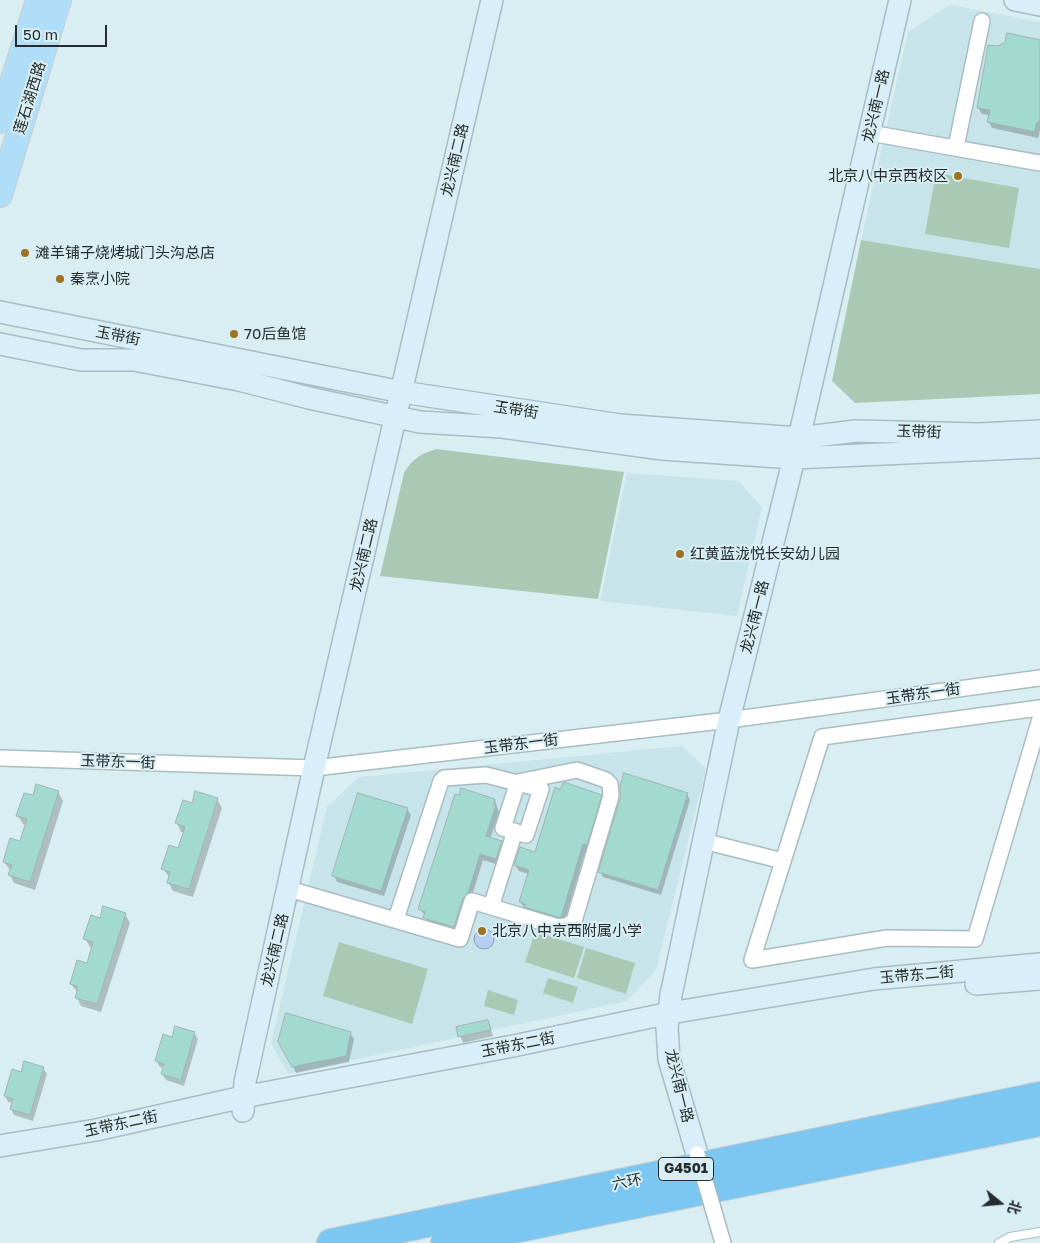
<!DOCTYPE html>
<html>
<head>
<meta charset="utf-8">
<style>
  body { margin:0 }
  #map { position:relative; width:1040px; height:1243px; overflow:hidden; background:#d9eef2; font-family:"Golos Text","Noto Sans SC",sans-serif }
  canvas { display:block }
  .north { position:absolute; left:975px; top:1178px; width:50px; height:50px; -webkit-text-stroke:4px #d9eef2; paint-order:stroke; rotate:107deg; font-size:14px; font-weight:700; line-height:20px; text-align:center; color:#242c2d }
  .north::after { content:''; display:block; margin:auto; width:18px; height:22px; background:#242c2d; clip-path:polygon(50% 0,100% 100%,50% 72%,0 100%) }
  .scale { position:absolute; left:15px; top:25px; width:92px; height:22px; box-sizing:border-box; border:2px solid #242c2d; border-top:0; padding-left:6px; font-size:15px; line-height:18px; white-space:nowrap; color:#242c2d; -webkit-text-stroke:4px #d9eef2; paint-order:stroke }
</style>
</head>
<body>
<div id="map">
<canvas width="1040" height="1243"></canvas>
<div class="north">北</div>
<div class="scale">50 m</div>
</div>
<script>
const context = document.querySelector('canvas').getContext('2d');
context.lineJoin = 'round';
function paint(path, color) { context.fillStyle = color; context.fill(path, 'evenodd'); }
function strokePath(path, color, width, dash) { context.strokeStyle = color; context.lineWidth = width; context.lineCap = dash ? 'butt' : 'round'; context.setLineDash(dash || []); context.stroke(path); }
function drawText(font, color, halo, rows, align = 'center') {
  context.font = font + ' "Golos Text","Noto Sans SC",sans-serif'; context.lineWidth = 4; context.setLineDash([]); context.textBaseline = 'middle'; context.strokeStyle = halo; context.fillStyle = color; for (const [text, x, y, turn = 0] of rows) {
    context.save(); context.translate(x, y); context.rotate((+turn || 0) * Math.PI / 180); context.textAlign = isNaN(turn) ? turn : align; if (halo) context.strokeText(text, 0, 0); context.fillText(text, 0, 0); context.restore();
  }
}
const built = new Path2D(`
  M950,5l90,17v247l-179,-29 47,-208z
  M627,473l111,8 24,26 -25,109 -137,-15z
  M682,746l24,23 -50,201 -29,31 -339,73 -17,-31 56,-236 32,-30z`);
const green = new Path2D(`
  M936,173l83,15 -10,60 -84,-14z
  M861,240l179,29v125l-185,9 -23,-22z
  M436,449l188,23 -26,127 -218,-23 24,-103c8,-14 16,-19 32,-24z
  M535,932l49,15 -10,31 -49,-16z
  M339,942l89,27 -16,55 -89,-28z
  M586,948l49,15 -9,31 -49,-16z
  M548,978l30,9 -5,16 -30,-10z
  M488,990l30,10 -4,15 -30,-9z`);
const water = new Path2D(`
  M474 939a10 10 0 1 1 20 0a10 10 0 1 1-20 0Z`);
const shadow = new Path2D(`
  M1040,41v89l-2,8 -46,-10 -3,-6 1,-7 -8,-1 -4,-6 20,-60z
  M58,792l5,9 -28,89 -21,-7 -4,-8 1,-4 -7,-9 16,-19 6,-18 -3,-1 -5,-8 16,-19z
  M687,794l3,6 -29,95 -58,-18 -3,-6 21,-72z
  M601,795l3,6 -14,49 -4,-1 -22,74 -35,-10 -9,-11 9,-28 -10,-3 -4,-6 21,-12z
  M217,799l5,9 -29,89 -20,-6 -5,-9 2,-4 -7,-9 16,-19 6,-17 -4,-1 -4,-9 15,-19z
  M495,800l4,13 -9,26 11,3 4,6 -6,17 -16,-5 -12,39 -14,34 -29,-9 -3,-8 -5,-7z
  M407,809l4,6 -27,81 -47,-14 -3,-6z
  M125,914l5,9 -29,89 -20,-6 -4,-9 1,-4 -7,-9 16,-19 6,-17 -3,-1 -5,-9 16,-19z
  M488,1021l5,15 -30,7 -6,-15z
  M194,1033l4,6 -14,47 -18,-6 -4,-6 2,-6 -4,-1 -4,-6z
  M350,1033l4,6 -5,23 -53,11 -16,-32z
  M43,1068l4,6 -14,47 -19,-6 -3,-6 2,-6 -5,-1 -3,-6 17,-23z`);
const building = new Path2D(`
  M1007,33l33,7v80l-4,4 -1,8 -48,-10 3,-12 -13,-2 11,-63 10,1 7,-4z
  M624,773l64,20 -30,97 -60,-18 22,-73v-12z
  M564,782l38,13 -15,50 -4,-1 -22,73h-3l-34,-10 1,-3 -6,-2 10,-32 -15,-5 6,-18 15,5 20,-65 5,2z
  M36,784l23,7 -29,91 -22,-7 4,-10 -9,-3 7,-24 10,3 7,-22 -11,-3 8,-23 9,2z
  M461,788l34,11 -1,6h2l-10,31 16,5 -6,18 -16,-5 -12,39 -5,5 -9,29 -31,-9 2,-6 -7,-3 37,-115 4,1z
  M195,791l23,7 -29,91 -22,-6 3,-11 -9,-3 8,-24 9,3 7,-21 -10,-4 8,-23 9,3z
  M358,793l50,15 -27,83 -49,-15z
  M103,906l23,7 -29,91 -22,-6 3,-11 -8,-3 7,-24 10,3 6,-21 -10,-3 8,-24 9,3z
  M286,1013l65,19 -5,24 -54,11 -14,-25z
  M488,1020l3,10 -33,7 -2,-10z
  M175,1026l20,6 -14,48 -20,-6 3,-10 -9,-3 8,-27 9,3z
  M24,1061l20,6 -14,48 -20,-6 3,-10 -9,-3 8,-27 9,3z`);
const lane = new Path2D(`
  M999,1243l11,-6 30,-5`);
const street = new Path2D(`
  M870,133l170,30
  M956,147l26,-126
  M1040,708l-218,29 -70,223 135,-22 88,1 65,-220
  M0,758l314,10 415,-48 311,-42
  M703,841l80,20
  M289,889l171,50 12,-38 86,26 8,-1 8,-5 37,-125 -1,-12 -4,-4 -29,-10 -59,12 -15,46 23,7 15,-46 -55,-14 -42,3 -3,3 -45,138
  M491,907l24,-76
  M712,1205l11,38`);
const secondary = new Path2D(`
  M1015,0l25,5
  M0,312l402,80 218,33 179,13 57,-7 123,3 61,-3
  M0,344l81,16h53l105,20 70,18 111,24 82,5 160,22 132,9 246,-11
  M976,984l64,-5
  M243,1111l2,-29 69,-314 178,-768
  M0,1146l96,-16 147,-33 270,-51 157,-33 204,-34 166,-15
  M697,1154l-28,-95 -2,-31 4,-33 58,-275 70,-282 101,-438`);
const primary = new Path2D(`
  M0,121l38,-121
  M0,195l59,-195`);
const highway = new Path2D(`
  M331,1243l709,-147
  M445,1243l595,-121`);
const streetBridge = new Path2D(`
  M697,1154l15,51`);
const markers = [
  [958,176,5,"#9c711f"],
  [25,253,5,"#9c711f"],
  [60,279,5,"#9c711f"],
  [234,334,5,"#9c711f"],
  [680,554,5,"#9c711f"],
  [482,931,5,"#9c711f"]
];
const shields = [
  [686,1169,55]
];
const shieldNames = [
  ["G4501",686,1169]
];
const streetNames = [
  ["莲石湖西路",30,98,-73],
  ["龙兴南一路",876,106,-77],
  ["龙兴南二路",455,160,-77],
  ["玉带街",118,336,11],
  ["玉带街",516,410,9],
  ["玉带街",919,432,2],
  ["龙兴南二路",364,555,-77],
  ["龙兴南一路",755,617,-76],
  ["玉带东一街",923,694,-8],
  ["玉带东一街",521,744,-7],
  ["玉带东一街",118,762,2],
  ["龙兴南二路",275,950,-77],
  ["玉带东二街",917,975,-5],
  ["玉带东二街",518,1045,-11],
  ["龙兴南一路",679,1086,76],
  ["玉带东二街",121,1124,-12],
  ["六环",627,1182,-12]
];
const poiNames = [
  ["北京八中京西校区",948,176,"right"],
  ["滩羊铺子烧烤城门头沟总店",35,253],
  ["秦烹小院",70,279],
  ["70后鱼馆",244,334],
  ["红黄蓝泷悦长安幼儿园",690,554],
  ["北京八中京西附属小学",492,931]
];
paint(built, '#c6e4e9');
paint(green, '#aac9b5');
paint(water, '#b7cef4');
strokePath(water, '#8b9db8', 1);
paint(shadow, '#0003');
paint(building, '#a2dad0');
strokePath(building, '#a0b4b0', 1);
strokePath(lane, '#a9bdc1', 10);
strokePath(street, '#a9bdc1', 18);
strokePath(secondary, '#a9bdc1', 24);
strokePath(primary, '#cacccd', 26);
strokePath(highway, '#cacccd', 30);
strokePath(lane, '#fff', 8);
strokePath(street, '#fff', 15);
strokePath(secondary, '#d8eefb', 21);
strokePath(primary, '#b0ddf7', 24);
strokePath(highway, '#7cc7f1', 28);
strokePath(streetBridge, '#a9bdc1', 18, []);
strokePath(streetBridge, '#fff', 15);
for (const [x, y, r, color] of markers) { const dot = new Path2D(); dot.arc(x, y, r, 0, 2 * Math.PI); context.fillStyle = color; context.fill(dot); strokePath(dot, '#d9eef2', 2); }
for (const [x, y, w] of shields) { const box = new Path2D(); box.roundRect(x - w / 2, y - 11.5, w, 23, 4); context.fillStyle = '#d9eef2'; context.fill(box); strokePath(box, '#242c2d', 1); }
drawText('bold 14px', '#242c2d', null, shieldNames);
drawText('15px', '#242c2d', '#d9eef2', streetNames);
drawText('15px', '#242c2d', '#d9eef2', poiNames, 'left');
</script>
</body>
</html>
